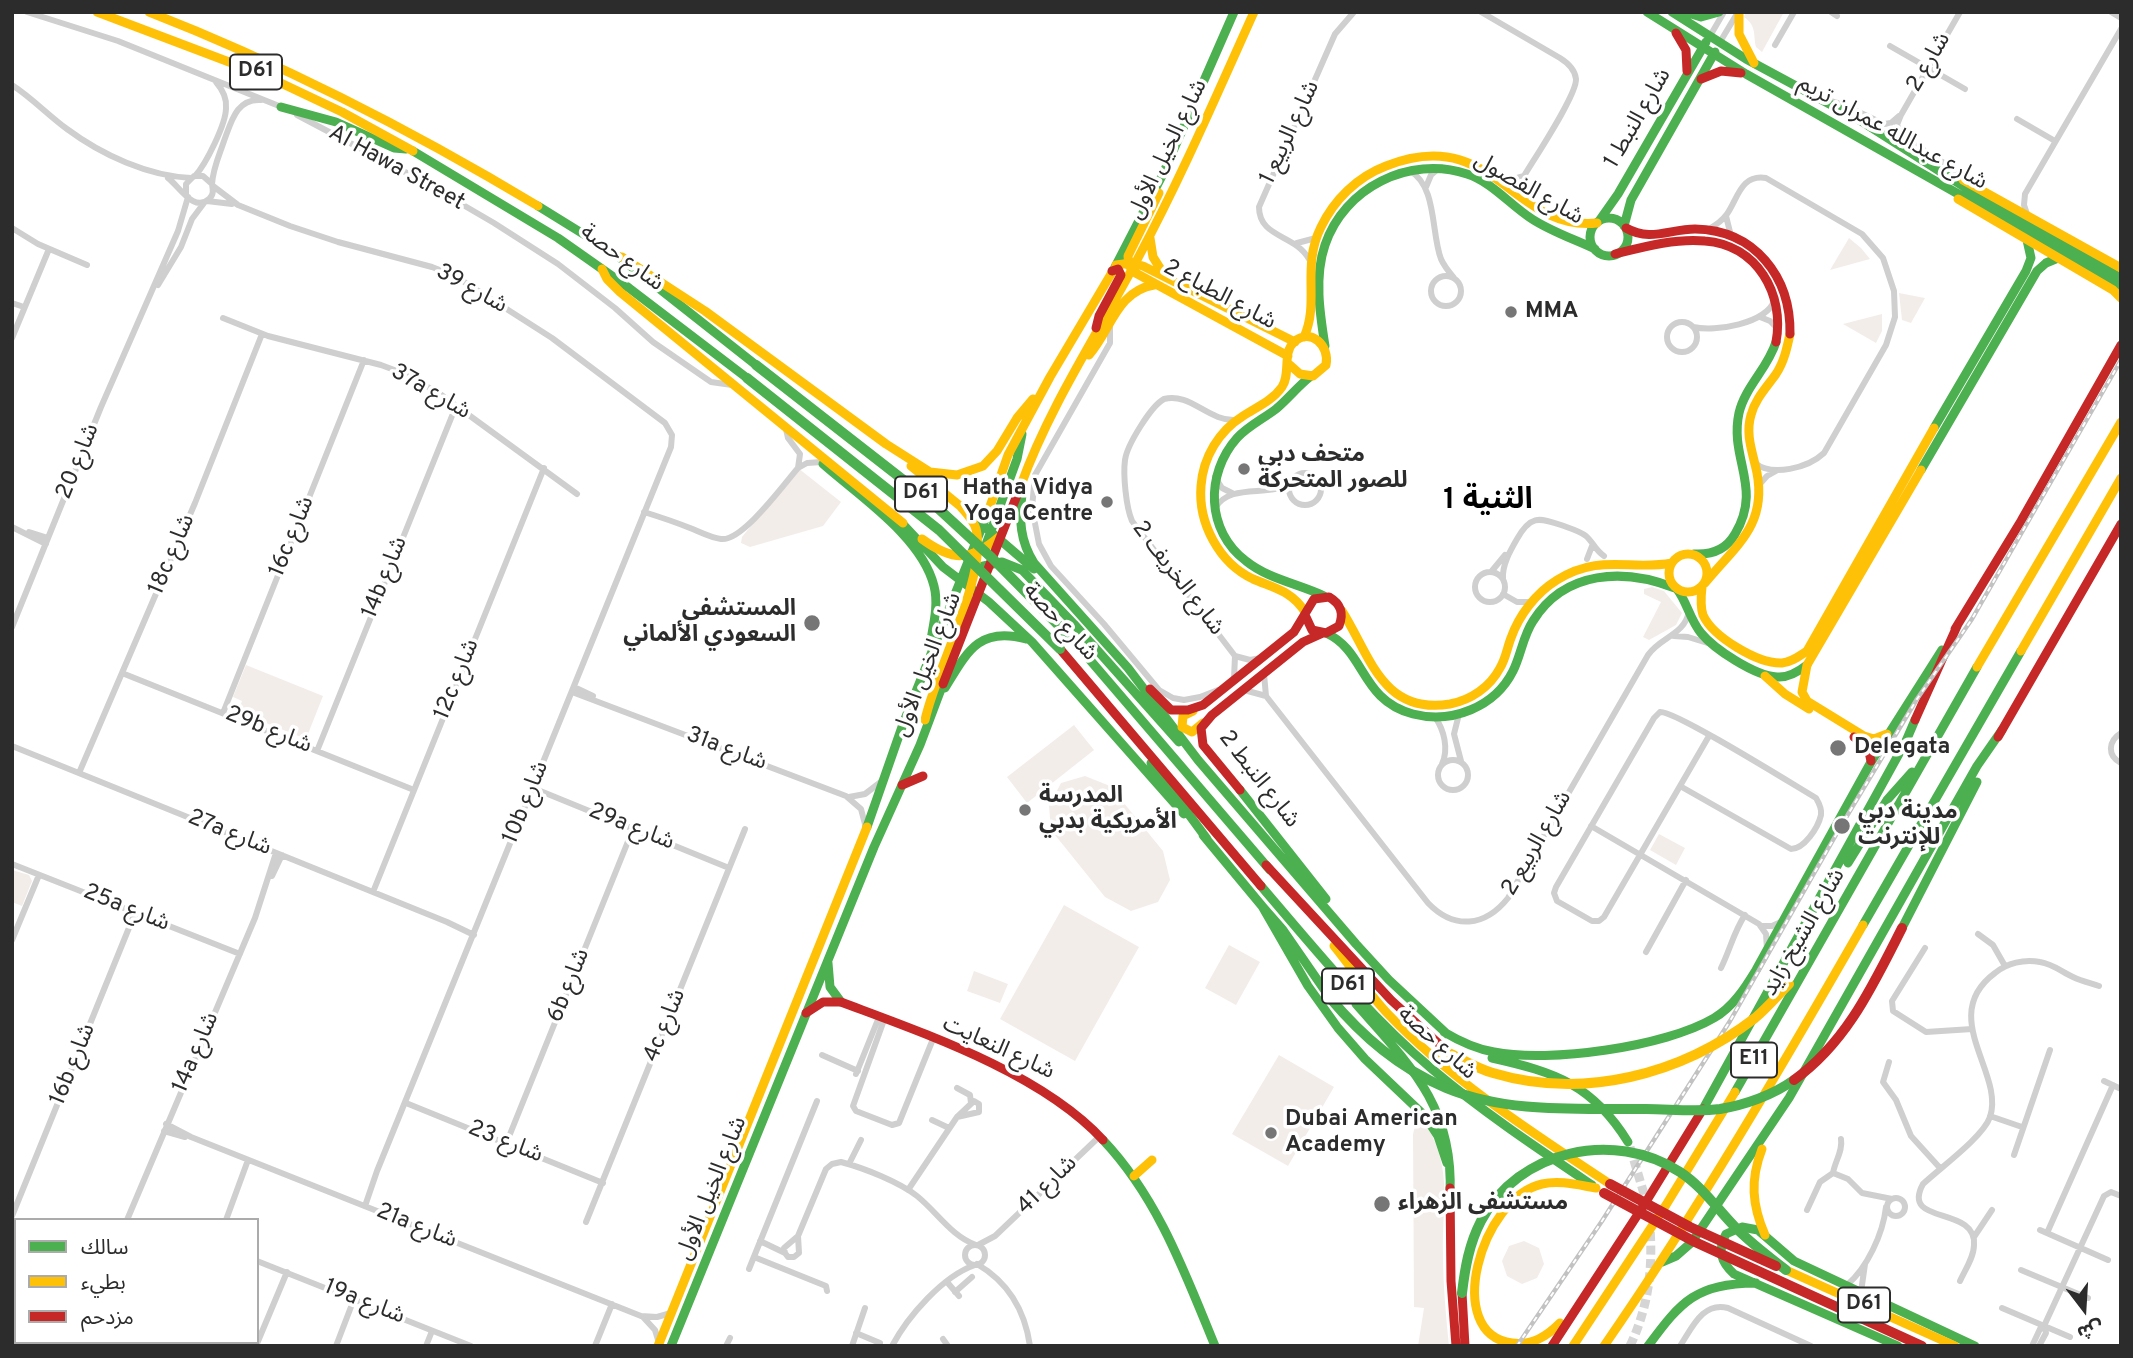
<!DOCTYPE html>
<html>
<head>
<meta charset="utf-8">
<style>
  body { margin:0 }
  #map { position:relative; width:2133px; height:1358px; overflow:hidden; background:#fff; font-family:Overpass,"Noto Sans Arabic",sans-serif }
  canvas { display:block }
  .frame { position:absolute; inset:0; border:14px solid #2c2c2c; pointer-events:none }
  .legend { position:absolute; left:14px; top:1218px; width:245px; height:126px; box-sizing:border-box; background:#fff; border:2px solid #ababab; margin:0; padding:9px 12px; list-style:none; font-size:21px; color:#2c2c2c }
  .legend li { display:flex; align-items:center; gap:14px; height:35px }
  .legend b { width:35px; border:2px solid #ababab }
  .north { position:absolute; left:2049px; top:1274px; width:70px; height:70px; -webkit-text-stroke:5px #fff; paint-order:stroke; rotate:163deg; font-size:19px; font-weight:700; line-height:28px; text-align:center; color:#2c2c2c }
  .north::after { content:''; display:block; margin:auto; width:24px; height:32px; background:#2c2c2c; clip-path:polygon(50% 0,100% 100%,50% 72%,0 100%) }
</style>
</head>
<body>
<div id="map">
<canvas width="2133" height="1358"></canvas>
<div class="frame"></div>
<ul class="legend">
<li><b style="height:9px;background:#4caf50"></b>سالك</li>
<li><b style="height:9px;background:#ffc107"></b>بطيء</li>
<li><b style="height:9px;background:#c62828"></b>مزدحم</li>
</ul>
<div class="north">ش</div>
</div>
<script>
const context = document.querySelector('canvas').getContext('2d');
context.lineJoin = 'round';
function paint(path, color) { context.fillStyle = color; context.fill(path, 'evenodd'); }
function strokePath(path, color, width, dash) { context.strokeStyle = color; context.lineWidth = width; context.lineCap = dash ? 'butt' : 'round'; context.setLineDash(dash || []); context.stroke(path); }
function drawText(font, color, halo, rows, align = 'center') {
  context.font = font + ' Overpass,"Noto Sans Arabic",sans-serif'; context.lineWidth = 7; context.setLineDash([]); context.textBaseline = 'middle'; context.strokeStyle = halo; context.fillStyle = color; for (const [text, x, y, turn = 0] of rows) {
    context.save(); context.translate(x, y); context.rotate((+turn || 0) * Math.PI / 180); context.textAlign = isNaN(turn) ? turn : align; if (halo) context.strokeText(text, 0, 0); context.fillText(text, 0, 0); context.restore();
  }
}
const green = new Path2D(`
  M1746,12h38l-22,40 -6,-5c-3,-12 1,-21 -12,-30z
  M1849,238l12,10 9,11 -40,11z
  M1899,293l26,5 -14,25 -9,-3z
  M1882,314v17l-6,12 -33,-19z
  M798,468l43,34 -18,24 -73,21 -9,-4 1,-6z
  M1652,587l12,4 18,22 -6,12 -27,15 -6,-3 18,-35 -17,-8v-5z
  M246,665l77,31 -17,43 -68,-27 4,-11 -9,-4z
  M1074,725l20,25 -67,53 -20,-26z
  M1085,776l25,10 53,65 7,29 -12,22 -27,9 -26,-14 -54,-67 -2,-24 12,-23z
  M1659,834l26,14 -9,17 -26,-15z
  M12,870l17,5 3,6 -10,25 -10,-4z
  M1064,905l75,42 -64,114 -75,-42z
  M1229,945l31,17 -24,43 -31,-17z
  M974,971l34,13 -8,19 -33,-12z
  M1279,1055l55,32 -46,79 -56,-32z
  M1422,1118c32,48 20,82 21,136 0,31 3,61 6,92h-31l6,-38 -10,-1 -1,-173 2,-8z
  M1524,1241l15,7 5,16 -7,14 -15,6 -15,-8 -5,-15 7,-15z`);
const secondaryTunnel = new Path2D(`
  M1630,1147l17,57
  M1630,1346c18,-38 23,-76 20,-118`);
const street = new Path2D(`
  M27,12l91,29 166,67
  M1481,12l79,46c8,5 15,11 16,21 1,16 -42,80 -52,97l-3,13 2,8
  M1831,12l6,4
  M1960,12l-59,103 -4,10 5,11 67,43
  M2111,12l10,6
  M1710,36l14,-24
  M1720,42l18,-30
  M1775,45l19,-33
  M1890,46l75,43
  M12,85c20,13 36,30 55,44 35,26 81,47 124,49
  M1827,100l17,5 40,19 7,-1 8,-7
  M297,115l125,66 72,42 64,41 57,44 38,34 58,40 21,3
  M2017,119l38,22
  M1410,171c27,15 21,62 31,88 3,7 8,13 13,19
  M195,176c11,-12 31,-52 31,-68 1,-10 -4,-19 -10,-26
  M168,178c11,8 26,35 41,21 5,-4 4,-9 3,-15l-9,-8h-9l-8,8v11
  M1503,182l21,-6
  M212,184c1,-16 7,-28 12,-43 7,-18 12,-43 37,-41
  M213,186l25,19 52,21 48,16 94,25 23,9 97,62 113,85 7,12 -1,12 -294,724 -12,35
  M1426,187l5,-12 7,-6
  M207,201l25,3
  M2027,214l-3,-9 1,-11 96,-165
  M1726,216l5,20
  M12,228l26,16 49,21
  M1709,229c7,-4 13,-8 18,-15 11,-16 14,-40 39,-36l96,56 21,24 11,33 1,26 -9,28 -62,108c-16,15 -52,24 -69,10
  M1297,243l19,-5
  M1309,259c-14,-25 -50,-21 -50,-52l76,-173 19,-22
  M1431 291a15 15 0 1 1 30 0a15 15 0 1 1-30 0Z
  M158,285l23,-38 11,-28 12,-16
  M12,303l12,4
  M1760,317l10,4 8,8
  M223,318l45,18 113,29 24,9 35,20 137,100
  M1667 337a15 15 0 1 1 30 0a15 15 0 1 1-30 0Z
  M1110,325v18l-75,132 -3,33 7,36 12,22 53,58 55,66 14,8 11,2 16,-3 18,-7
  M1693,327c23,5 72,-3 82,-27
  M12,338l37,-89
  M786,429l2,9 12,16 -2,14
  M1289 489a16 16 0 1 1 32 0a16 16 0 1 1-32 0Z
  M1215,477l7,11 10,5
  M1759,485l8,-9 9,-5
  M1215,508c16,-26 53,-10 76,-25
  M644,512c16,5 31,10 46,16 10,4 21,10 31,11 21,3 63,-55 77,-71l9,-5 15,-1
  M12,527l34,17
  M29,532l19,6
  M1587,559l5,-13
  M1475 587a15 15 0 1 1 30 0a15 15 0 1 1-30 0Z
  M1491,572l14,-17
  M1503,579c-1,-14 7,-28 14,-40 13,-23 21,-22 44,-14 8,3 19,6 25,11 7,6 9,14 18,20
  M1503,594l14,8h15
  M12,627l89,-220 77,-176 10,-34
  M1674,636l14,1 26,8
  M1235,656l15,4 11,-2
  M122,673l292,117
  M1264,674l2,22 162,207c26,27 57,24 80,-5l140,-243c12,-18 37,-20 41,-44
  M1234,679l1,-23 -103,-135c-6,-14 -9,-46 -7,-61 2,-15 26,-54 39,-61 26,-7 45,23 72,21
  M574,687l19,9
  M1244,690l22,6
  M572,692l274,104 15,13 5,19
  M223,713l141,-353
  M1459,714l-5,20 7,27
  M1435,717c9,13 14,32 7,47
  M2121,733c-13,8 -14,23 0,30
  M12,746l435,176 27,13
  M317,751l139,-345
  M1438 775a15 15 0 1 1 30 0a15 15 0 1 1-30 0Z
  M79,773l116,-270 67,-169
  M1680,786l111,63c13,0 27,-21 30,-34 1,-6 -2,-12 -5,-17 -22,-13 -142,-88 -156,-86l-6,6 -98,169 -2,6 3,8 35,20h7l5,-4 105,-181
  M533,788l196,80
  M849,797l16,-3 17,-13
  M1591,826l168,98 7,10 1,15
  M12,864l228,90
  M272,876l10,-21
  M373,892l171,-424
  M1762,926h10l11,-5
  M1978,934l15,11 12,21
  M12,940l27,-65
  M1925,948l-33,53 1,10 33,21 46,-3
  M1646,952l40,-72
  M1721,968c9,-18 13,-37 24,-53
  M884,1020l-31,86 3,5 36,14 7,-2 34,-84
  M822,1055l36,16
  M1889,1062l-6,20 13,18 15,36 29,32
  M856,1074l23,-57
  M2104,1081l17,8
  M957,1088l13,7 1,8
  M974,1101l5,3v8l-22,5z
  M406,1103l197,80
  M1990,1116l32,11
  M932,1120l17,8
  M166,1124l25,13 450,179 16,1 14,-4
  M164,1131l21,6
  M506,1144l127,-315
  M2014,1155l36,-105
  M849,1164l12,-24
  M1833,1173l15,6 14,14 30,6
  M908,1190l49,-73
  M1887 1207a9 9 0 1 1 18 0a9 9 0 1 1-18 0Z
  M1807,1210l13,-28 13,-9c2,-12 10,-22 8,-34
  M12,1216l123,-303
  M127,1220l128,-302 21,-65
  M226,1220l22,-60
  M586,1222l159,-393
  M2040,1230l68,30
  M2047,1233l66,-148
  M798,1236l28,-67 6,-5 9,-2c23,6 58,20 76,34 20,16 34,40 59,49
  M798,1236l1,17 -5,4h-6l-3,-4 -1,-5z
  M1974,1237l18,-27
  M760,1241l25,12
  M978,1245l17,-9 105,-100
  M965 1255a10 10 0 1 1 20 0a10 10 0 1 1-20 0Z
  M754,1257l72,29 1,5
  M257,1261l214,85
  M977,1264c31,18 48,47 53,82
  M12,1268l4,3
  M749,1269l68,-168
  M2021,1270l67,28
  M1960,1281c5,-11 14,-24 14,-36 3,-40 -74,-19 -51,-61 17,-16 60,-47 67,-67 15,-44 -53,-101 5,-144 12,-10 29,-14 45,-11 13,2 22,10 33,15 8,4 17,6 26,9
  M947,1282l12,14
  M1847,1285c20,-17 36,-51 39,-78
  M955,1292l17,-15
  M1861,1292l4,-28
  M2002,1308l68,29
  M643,1317l12,13 4,13
  M856,1333l24,10
  M943,1339l5,7
  M49,1346l3,-4
  M161,1346l2,-4
  M256,1346l31,-74
  M336,1346l18,-47
  M426,1346l6,-15
  M595,1346l17,-42
  M726,1346l4,-8
  M852,1346l13,-38
  M892,1346c16,-30 51,-70 83,-81
  M1680,1346c12,-18 23,-45 48,-38l83,38
  M2032,1346l8,-17 4,-3 60,-130 7,-4 10,4
  M2039,1346l7,-13 -2,-7`);
const fast = new Path2D(`
  M1647,12l99,62 375,212
  M1672,12l74,47 115,62 119,76 141,81
  M1685,12l16,5 18,-5
  M281,107l55,15 58,26 12,1
  M413,151l145,87 71,50 118,90
  M538,206l76,47 142,112
  M1590 237a19 19 0 1 1 38 0a19 19 0 1 1-38 0Z
  M1599,221l19,-27 88,-152
  M1624,226l7,-26 84,-148
  M1114,269l49,-95 71,-162
  M1325,346c-5,-32 -11,-69 0,-101 19,-57 84,-90 142,-71 25,8 43,31 65,45 20,13 42,20 63,30
  M1311,376c-13,10 -23,23 -35,33 -13,10 -28,17 -39,29 -32,36 -31,93 9,123 22,18 53,23 78,35
  M1934,428l92,-157 5,-13 -4,-18
  M823,464c36,32 99,73 111,122 5,19 -1,40 -4,59
  M1921,470l116,-199 9,-8 12,-5
  M1022,494c-3,26 -2,47 12,69l94,105 70,92 158,184 33,36 58,54
  M899,520l44,47 46,35 43,40 152,172
  M978,521l56,48
  M984,550l33,-91 5,-25
  M1694,554c17,1 32,-4 41,-20 28,-47 -6,-75 4,-121 6,-26 29,-45 37,-71
  M964,578l15,-11 23,-5 20,8 52,54 105,118
  M1677,589c10,13 13,31 24,44 13,16 54,43 76,44 11,1 21,-5 30,-12
  M1326,633c40,18 34,67 87,81 39,10 82,-7 100,-43 8,-16 10,-35 20,-50 32,-51 91,-53 142,-33
  M1072,639l198,231
  M945,688c22,-36 34,-62 81,-49
  M1151,763l56,76
  M1240,790l86,109
  M867,827l36,-103 85,-212
  M1203,835l59,71 46,80 30,42 27,31 60,57 13,20 9,27
  M1848,863l39,-63 25,-28
  M1261,886c54,63 107,129 171,183 51,43 105,79 160,116
  M1262,906l21,24 47,68
  M1863,925l158,-274
  M1902,928l75,-146
  M828,963l2,24 11,15
  M1356,1004c54,61 98,103 94,190
  M1444,1032c15,9 32,17 50,20 55,11 171,-5 220,-34 19,-11 31,-30 42,-48l115,-208 71,-112
  M1492,1058c63,14 101,27 136,84
  M1735,1092l242,-425
  M1703,1109l203,-368 9,-21
  M1103,1140c55,58 82,133 112,206
  M1662,1262l14,-6 16,-14 97,-144 188,-332 25,-36
  M671,1346l203,-499 46,-102 23,-61
  M1648,1346c34,-46 48,-62 108,-63
  M1898,1346l-164,-72c-13,-12 -17,-24 -8,-40l16,-7 16,3 36,31 181,85`);
const slow = new Path2D(`
  M97,12l169,64 76,36 71,39
  M149,12c136,53 264,119 389,194
  M1739,12v22l15,29
  M1963,180l158,88
  M1958,199l155,91 8,8
  M1150,238l3,19 10,16
  M622,257l83,54 181,133 44,28 27,3 26,-9 14,-15 20,-33 16,-19
  M1116,265l15,-2 12,3 152,76
  M1129,266l-1,-10 31,-63
  M602,269l5,10 13,13 283,231
  M1132,271l156,85
  M1304,337c16,-35 -3,-70 17,-110 13,-27 36,-50 65,-61 108,-43 126,66 211,57
  M1089,355c22,-25 28,-64 65,-70
  M1290,365l10,9 13,2 13,-11c4,-19 -15,-38 -32,-23 -12,11 -3,32 -12,45 -10,14 -25,20 -39,29 -24,15 -40,41 -42,70 -3,37 18,77 52,93 21,9 39,12 52,33
  M911,466l54,44
  M1021,485c29,-80 78,-153 117,-227 43,-80 79,-164 116,-246
  M988,512l20,-57 42,-78 64,-108
  M922,539c30,22 48,23 77,-2
  M1669 573a19 19 0 1 1 38 0a19 19 0 1 1-38 0Z
  M1705,583c30,-37 62,-57 52,-110 -4,-20 -12,-38 -6,-58 4,-16 16,-28 25,-41 8,-12 11,-26 14,-40
  M1702,587c-1,9 -2,19 1,28 10,22 55,49 79,48 10,-1 17,-7 25,-12l127,-223
  M1342,611c28,44 40,104 108,93 21,-4 40,-17 50,-36 6,-10 7,-20 11,-30 8,-23 25,-45 46,-58 44,-27 72,-9 115,-17
  M2021,651l100,-173
  M1977,667l144,-245
  M1765,676l20,18 24,15
  M1193,711l-10,5 -1,11 10,5 11,-9
  M925,720c11,-51 63,-145 51,-191 -2,-8 -9,-15 -15,-22
  M1887,734l-13,5 -10,-3 -57,-35 -5,-9 5,-27 114,-195
  M1334,946c18,22 34,47 54,68 64,67 145,119 222,170
  M1762,1149c-12,31 -10,56 3,86
  M1134,1176l18,-16
  M1786,1270l169,76
  M1560,1323c-13,13 -28,23 -48,20 -70,-9 -31,-145 30,-159 18,-4 36,1 54,4
  M658,1346l209,-519
  M1573,1346l93,-141 69,-113
  M1604,1346c94,-136 177,-278 259,-421`);
const jam = new Path2D(`
  M1676,33l10,17 1,21
  M1701,79l20,-8 20,2
  M1626,228c24,14 44,1 69,1 60,1 96,48 95,105
  M1615,254c28,-7 61,-16 90,-13 52,4 80,53 71,101
  M1096,328l3,-12 22,-41 -3,-6 -6,2
  M1955,629l66,-108 100,-176
  M1060,649l201,237
  M943,684l78,-199
  M1150,689l21,21h17l15,-5 91,-73 20,-33 15,-2c12,7 15,16 10,29l-13,7 -14,-3 -7,-15
  M1915,720l43,-96
  M1854,737l14,10 3,14
  M1998,737l123,-213
  M902,785l21,-9
  M1240,790l-37,-45 -2,-17 11,-13 91,-73 20,-9
  M1266,865l125,135 58,53
  M806,1013l17,-11h18c85,32 200,71 262,138
  M1450,1188l1,93 5,65
  M1462,1293l3,53
  M1552,1346l92,-141 59,-96`);
const rail = new Path2D(`
  M1517,1346l85,-125 128,-200 111,-195 76,-127 55,-80 149,-259`);
const fastBridge = new Path2D(`
  M756,365l173,135 63,58 80,81
  M747,378l192,152 121,119
  M1330,998c33,39 69,70 116,90 63,26 133,20 200,21 23,0 50,3 74,0 25,-4 53,-14 74,-29
  M1462,1293c3,-25 7,-49 19,-72 37,-71 133,-92 199,-49 23,15 38,38 57,57 15,15 32,28 49,41`);
const slowBridge = new Path2D(`
  M1449,1053c14,7 29,16 44,20 90,27 188,2 262,-55 12,-10 23,-23 34,-34`);
const jamBridge = new Path2D(`
  M1794,1080c53,-38 79,-95 108,-152
  M1610,1184l80,43 86,39
  M1604,1193l91,49 227,104`);
const markers = [
  [1511,312,7,"#767676"],
  [1244,469,7,"#767676"],
  [1107,502,7,"#767676"],
  [812,623,9,"#767676"],
  [1838,748,9,"#767676"],
  [1025,810,7,"#767676"],
  [1842,826,9,"#767676"],
  [1271,1133,7,"#767676"],
  [1382,1204,9,"#767676"]
];
const shields = [
  [256,72,52],
  [921,494,52],
  [1348,986,52],
  [1754,1060,46],
  [1864,1305,52]
];
const shieldNames = [
  ["D61",256,72],
  ["D61",921,494],
  ["D61",1348,986],
  ["E11",1754,1060],
  ["D61",1864,1305]
];
const streetNames = [
  ["شارع 2",1930,63,-60],
  ["شارع النبط 1",1639,119,-60],
  ["شارع الربيع 1",1291,133,-65],
  ["شارع عبدالله عمران تريم",1892,134,29],
  ["شارع الخيل الأول",1169,150,-64],
  ["Al Hawa Street",396,169,29],
  ["شارع الفصول",1528,190,30],
  ["شارع حصة",621,259,36],
  ["شارع 39",471,290,29],
  ["شارع الطباع 2",1219,296,28],
  ["37a شارع",430,393,30],
  ["شارع 20",79,462,-68],
  ["16c شارع",293,537,-68],
  ["18c شارع",173,555,-67],
  ["14b شارع",386,578,-68],
  ["شارع الخريف 2",1177,579,53],
  ["شارع حصة",1059,623,47],
  ["شارع الخيل الأول",929,665,-69],
  ["12c شارع",458,680,-68],
  ["29b شارع",268,731,22],
  ["31a شارع",726,750,21],
  ["شارع النبط 2",1258,780,52],
  ["10b شارع",527,803,-68],
  ["29a شارع",631,828,22],
  ["27a شارع",229,834,22],
  ["شارع الربيع 2",1538,844,-60],
  ["25a شارع",126,909,22],
  ["شارع الشيخ زايد",1805,933,-60],
  ["6b شارع",570,986,-68],
  ["4c شارع",666,1026,-68],
  ["شارع حصة",1436,1044,42],
  ["شارع النعايت",998,1049,25],
  ["14a شارع",197,1053,-67],
  ["16b شارع",74,1065,-68],
  ["شارع 23",505,1143,22],
  ["شارع 41",1048,1186,-44],
  ["شارع الخيل الأول",713,1189,-68],
  ["21a شارع",416,1227,22],
  ["19a شارع",364,1303,22]
];
const poiNames = [
  ["MMA",1525,312],
  ["متحف دبي",1258,456],
  ["للصور المتحركة",1258,482],
  ["Hatha Vidya",1093,489,"right"],
  ["Yoga Centre",1093,515,"right"],
  ["المستشفى",796,610,"right"],
  ["السعودي الألماني",796,636,"right"],
  ["Delegata",1854,748],
  ["المدرسة",1039,797],
  ["الأمريكية بدبي",1039,823],
  ["مدينة دبي",1858,813],
  ["للإنترنت",1858,839],
  ["Dubai American",1285,1120],
  ["Academy",1285,1146],
  ["مستشفى الزهراء",1398,1204]
];
const districtNames = [
  ["الثنية 1",1488,502]
];
paint(green, '#f3edea');
strokePath(secondaryTunnel, '#d5d5d5', 9, [9, 4.5]);
strokePath(street, '#cfcfcf', 6);
strokePath(fast, '#4caf50', 9);
strokePath(slow, '#ffc107', 9);
strokePath(jam, '#c62828', 9);
strokePath(rail, '#c2c2c2', 4.5);
strokePath(rail, '#fff', 2, [5]);
strokePath(fastBridge, '#4caf50', 10);
strokePath(slowBridge, '#ffc107', 10);
strokePath(jamBridge, '#c62828', 10);
for (const [x, y, r, color] of markers) { const dot = new Path2D(); dot.arc(x, y, r, 0, 2 * Math.PI); context.fillStyle = color; context.fill(dot); strokePath(dot, '#fff', 2.5); }
for (const [x, y, w] of shields) { const box = new Path2D(); box.roundRect(x - w / 2, y - 17.5, w, 35, 5); context.fillStyle = '#fff'; context.fill(box); strokePath(box, '#2c2c2c', 2); }
drawText('bold 21px', '#2c2c2c', null, shieldNames);
drawText('23px', '#2c2c2c', '#fff', streetNames);
drawText('bold 23px', '#2c2c2c', '#fff', poiNames, 'left');
drawText('bold 30px', '#000', '#fff', districtNames);
</script>
</body>
</html>
